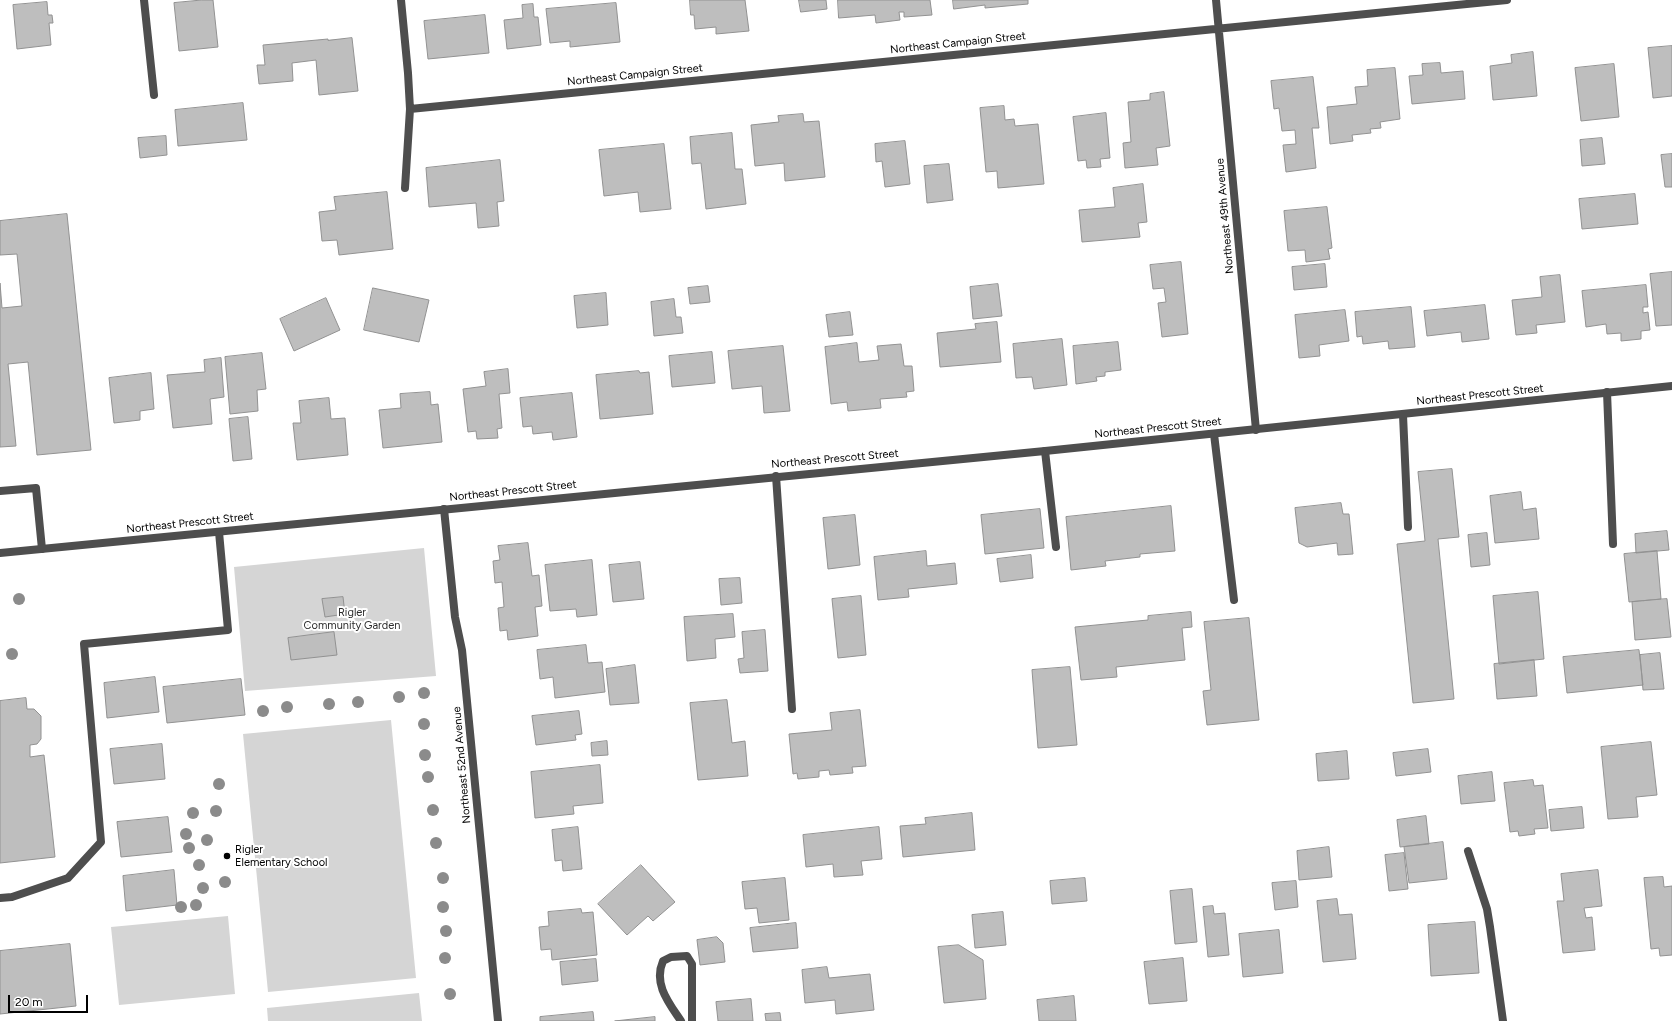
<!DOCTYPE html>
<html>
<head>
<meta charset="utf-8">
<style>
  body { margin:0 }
  #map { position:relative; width:1672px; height:1021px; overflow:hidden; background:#fff; font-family:Figtree,sans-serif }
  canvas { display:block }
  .scale { position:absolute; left:8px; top:995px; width:80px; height:18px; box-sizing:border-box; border:2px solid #000; border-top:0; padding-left:5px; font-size:12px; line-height:14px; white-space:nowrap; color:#000; -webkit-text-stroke:3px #fff; paint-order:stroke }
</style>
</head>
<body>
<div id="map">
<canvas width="1672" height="1021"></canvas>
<div class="scale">20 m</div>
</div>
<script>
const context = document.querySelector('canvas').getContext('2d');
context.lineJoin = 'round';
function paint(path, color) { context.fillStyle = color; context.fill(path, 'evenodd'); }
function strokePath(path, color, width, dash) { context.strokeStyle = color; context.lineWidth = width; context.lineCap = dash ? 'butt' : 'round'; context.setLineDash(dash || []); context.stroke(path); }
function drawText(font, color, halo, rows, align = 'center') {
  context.font = font + ' Figtree,sans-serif'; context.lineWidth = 4; context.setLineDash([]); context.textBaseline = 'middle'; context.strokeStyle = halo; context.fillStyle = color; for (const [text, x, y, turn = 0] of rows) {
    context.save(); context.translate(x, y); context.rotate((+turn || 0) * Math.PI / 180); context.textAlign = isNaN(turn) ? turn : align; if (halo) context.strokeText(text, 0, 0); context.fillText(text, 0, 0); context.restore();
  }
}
const green = new Path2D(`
  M424,548l12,128 -191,15 -11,-124z
  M391,720l25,258 -148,14 -25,-258z
  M228,916l7,78 -116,11 -8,-78z
  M419,993l3,28h-154l-1,-13z`);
const building = new Path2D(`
  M202,0h11l5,47 -39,4 -5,-48z
  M690,0h55l4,31 -33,3v-7l-21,2 -1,-14h-3z
  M799,0h27l1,9 -26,3z
  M838,0h92l2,15 -28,2v-5h-5l1,8 -24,3 -1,-8 -36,3z
  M953,0h75v4l-43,4v-3l-31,4z
  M47,2l1,13h4l1,8h-4l2,22 -34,4 -4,-44z
  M616,3l4,39 -50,5v-6l-20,2 -4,-34z
  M533,4l1,13h4l3,28 -34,4 -3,-29 19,-2 -1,-13z
  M485,15l4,38 -61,6 -4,-38z
  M352,38l6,53 -39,4 -3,-35 -24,3 1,18 -34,3 -2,-19h8l-2,-20 65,-6v1z
  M1672,46v50l-19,2 -5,-50z
  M1533,52l4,44 -44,4 -3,-34 22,-3 -1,-8z
  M1440,63l1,10 22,-2 2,28 -53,5 -3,-28 14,-1 -1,-11z
  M1614,64l5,53 -38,4 -6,-53z
  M1395,68l5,51 -20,3 1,6 -11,1 1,4 -19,2 1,6 -23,3 -3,-37 30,-3 -2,-17 13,-1 -1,-16z
  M1313,77l6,51h-7l4,40 -30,4 -3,-27 13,-1 -1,-14 -13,1 -3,-23 -5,1 -3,-28z
  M1164,92l6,54 -14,2 2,17 -33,3 -2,-25 8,-1 -3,-40 22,-2v-6z
  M243,103l4,37 -69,6 -3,-36z
  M1004,106l1,14 9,-1 1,7 23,-2 6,60 -46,4 -1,-17 -11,1 -6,-64z
  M1106,113l4,45 -10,1 1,8 -14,1 -1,-8 -8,1 -5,-44z
  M803,114l1,8 15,-1 6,56 -40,4 -1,-18 -29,3 -4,-41 28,-3 -1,-6z
  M732,133l3,36h7l4,35 -40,5 -5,-46 -9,1 -2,-27z
  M166,136l1,19 -27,3 -2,-20z
  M1602,138l3,26 -23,2 -2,-26z
  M905,141l5,43 -25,3 -3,-26 -6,1 -1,-18z
  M664,144l7,65 -31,3 -2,-20 -34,4 -5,-46z
  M1672,154v33h-7l-4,-32z
  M500,160l4,41 -7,1 2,24 -21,2 -2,-25 -47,4 -3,-39z
  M949,164l4,36 -26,3 -3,-37z
  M1143,184l4,38 -9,1 2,14 -58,5 -3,-32 36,-3 -2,-19z
  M387,192l6,57 -54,6 -2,-15 -15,1 -3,-29 17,-2 -2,-13z
  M1635,194l3,30 -56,5 -3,-30z
  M1327,207l5,41 -4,1 2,10 -24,3 -1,-12 -17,1 -4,-40z
  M67,214l24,236 -54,5 -9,-93 -20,2 8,82 -16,1v-164l2,25 20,-2 -5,-52 -17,1v-34z
  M1181,262l7,72 -26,3 -4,-34 8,-1 -2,-14 -11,1 -3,-24z
  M1325,264l2,23 -33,3 -2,-23z
  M1672,272v53l-16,1 -6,-52z
  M1560,275l5,47 -29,3 1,8 -21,2 -4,-35 30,-3 -2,-20z
  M998,284l4,32 -29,3 -3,-32z
  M1646,285l2,22h-5v6l5,-1 2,18 -9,1v8l-20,2v-8l-14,1 -1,-10 -20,3 -4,-36z
  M708,286l2,16 -20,2 -2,-16z
  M373,288l56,12 -10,42 -55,-12z
  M606,293l2,32 -31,3 -3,-32z
  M326,298l14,32 -46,21 -14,-32z
  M674,299l2,18h5l2,16 -29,3 -3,-34z
  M1485,305l4,34 -27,3 -1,-10 -34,4 -3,-25z
  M1411,307l4,40 -26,2 -1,-8 -25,3 -1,-8 -5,1 -2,-25z
  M1345,310l4,31 -30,4 1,11 -21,2 -4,-43z
  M850,312l3,23 -24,2 -3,-22z
  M997,322l4,40 -61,5 -3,-34 39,-4 -1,-5z
  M1062,339l5,46 -33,4 -2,-12 -16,1 -3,-34z
  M1118,342l3,28 -16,2v4l-9,1 1,4 -21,3 -3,-38z
  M857,343l2,19 20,-2 -2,-14 24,-2 3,22h8l2,25 -8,1 1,5 -27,2 1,9 -33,3 -1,-9 -16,2 -6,-57z
  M783,346l7,65 -26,2 -2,-27 -30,3 -4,-38z
  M712,352l3,31 -43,4 -3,-31z
  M262,353l4,36 -9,1 1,21 -28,3 -5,-57z
  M221,358l3,39 -14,2 2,25 -39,4 -6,-53 38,-3 -1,-12z
  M508,369l2,24 -11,1 3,34 -5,1 1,9 -21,1 -1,-8 -8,1 -5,-43 23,-3 -2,-14z
  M639,371l1,2 9,-1 4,42 -53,5 -4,-44z
  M151,373l3,36 -14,2v9l-26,3 -5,-45z
  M430,392l1,13 7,-1 4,38 -59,6 -4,-38 22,-2 -1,-14z
  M572,393l5,44 -24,3 -1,-8 -19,2 -1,-8 -9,1 -3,-29z
  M329,398l2,21 14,-1 3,37 -51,5 -4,-37h8l-2,-22z
  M248,417l4,42 -19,2 -4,-42z
  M1452,469l7,68 -21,2 16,160 -41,4 -16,-159 28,-3 -7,-69z
  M1521,492l2,18 13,-2 3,31 -44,4 -5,-47z
  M1341,503l2,11h6l4,40 -15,1 -1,-12 -30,4 -8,-4 -4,-35z
  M1171,506l4,45 -35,3v3l-35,4 1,5 -35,4 -5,-53z
  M1040,509l4,39 -59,6 -4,-39z
  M855,515l5,50 -32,4 -5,-51z
  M1667,531l2,19 -33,3 -1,-19z
  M1487,533l3,32 -19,2 -3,-32z
  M528,543l4,33 7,-1 3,31 -7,1 3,29 -30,4 -1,-10 -7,1 -2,-23 6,-1 -2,-25 -7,1 -2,-22 7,-1 -2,-14z
  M926,551l1,15 28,-3 2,21 -49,5 1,8 -31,3 -4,-43z
  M1657,551l4,48 -32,3 -5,-48z
  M1031,555l2,23 -33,4 -3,-23z
  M592,560l5,55 -20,2 -1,-8 -26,2 -5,-46z
  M640,562l4,37 -31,3 -4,-37z
  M740,578l2,25 -21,2 -2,-26z
  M1538,592l6,67 -45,5 -6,-68z
  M861,596l5,59 -28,3 -6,-59z
  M343,597l2,17 -20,3 -3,-18z
  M1667,599l4,38 -36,3 -3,-38z
  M1191,612l1,15 -10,1 3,32 -69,7 1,10 -36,3 -6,-53 73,-7v-4z
  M733,614l2,23 -20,2 1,19 -29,3 -3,-44z
  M1249,618l10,102 -52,5 -4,-34 8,-1 -7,-68z
  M765,630l3,41 -28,2 -2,-14 6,-1 -2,-26z
  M334,632l3,23 -46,5 -3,-22z
  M586,645l2,18 14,-1 3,30 -50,6 -2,-21 -13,2 -3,-29z
  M1639,650l4,35 -76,8 -4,-36z
  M1660,653l4,36 -21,1 -3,-35z
  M1534,660l3,36 -40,3 -3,-35z
  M635,665l4,38 -29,2 -4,-36z
  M1070,667l7,78 -39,3 -6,-78z
  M155,677l4,35 -52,6 -3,-35z
  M241,679l4,36 -78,8 -4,-36z
  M26,698l1,11h7l7,7v23l-4,5 -7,1v12l14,-2 11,102 -55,6v-162z
  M727,700l5,43 13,-2 3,35 -50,4 -8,-77z
  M860,710l6,56 -14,1 1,6 -23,2 -1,-5 -10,1v6l-21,2 -1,-6 -4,1 -4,-40 43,-4 -2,-17z
  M579,711l3,23 -7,1 1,5 -40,5 -4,-29z
  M607,741l1,14 -16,1 -1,-13z
  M1651,742l6,53 -21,2 2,20 -30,2 -7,-72z
  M162,744l3,35 -51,5 -4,-35z
  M1428,749l3,23 -35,4 -3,-23z
  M1347,751l2,28 -31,2 -2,-27z
  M600,765l3,38 -30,3 1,8 -39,4 -4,-46z
  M1492,772l3,29 -34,3 -3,-28z
  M1533,780l1,6 9,-1 5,43 -14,1 1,5 -16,2 -1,-5 -8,1 -6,-49z
  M1582,807l2,21 -33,3 -2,-21z
  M972,813l3,37 -72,7 -3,-31 26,-2 -1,-6z
  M1426,816l3,28 -29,3 -3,-27z
  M168,817l4,35 -51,5 -4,-35z
  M578,827l4,42 -19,2 -1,-11 -7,1 -3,-31z
  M879,827l3,32 -21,2 2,14 -29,2 -1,-13 -27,3 -3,-32z
  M1443,842l4,37 -38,4 -5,-36z
  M1329,847l3,30 -33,3 -2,-29z
  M1404,853l4,36 -19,2 -4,-36z
  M641,865l34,37 -22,19 -5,-5 -21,19 -29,-31z
  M174,870l3,35 -51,6 -3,-35z
  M1598,870l4,36 -18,2 2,10 6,-1 3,33 -32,3 -6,-52h7l-3,-27z
  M1663,877l1,10 8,-1v69l-12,1 -1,-8 -8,1 -7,-71z
  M785,878l4,42 -30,3 -2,-15 -12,1 -3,-27z
  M1085,878l2,23 -35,3 -2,-23z
  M1296,881l2,26 -23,3 -3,-27z
  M1192,889l5,53 -22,2 -5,-53z
  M1337,899l2,16 13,-1 4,45 -33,3 -6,-61z
  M1213,906l1,8 11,-1 4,42 -21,2 -5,-50z
  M581,909l1,4 11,-1 4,43 -45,5 -1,-11 -10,1 -2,-23 10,-1 -1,-14z
  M1003,912l3,33 -31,3 -3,-33z
  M1475,922l4,51 -48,3 -3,-51z
  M796,923l2,25 -45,4 -3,-24z
  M1279,930l4,43 -40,4 -4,-43z
  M717,937l6,6 2,19 -25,3 -3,-25z
  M70,944l6,62 -76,8v-63z
  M959,945l24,15 3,39 -42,4 -6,-56z
  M1183,958l4,43 -38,3 -5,-42z
  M596,959l2,22 -36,4 -2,-23z
  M827,967l2,11 41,-4 4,36 -38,4 -1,-14 -30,3 -3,-33z
  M1074,996l2,25h-37l-2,-21z
  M751,999l2,22h-35l-2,-19z
  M593,1012l1,9h-54v-4z
  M780,1013l1,8h-15l-1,-7z
  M655,1017v4h-40z`);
const service = new Path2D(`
  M1607,392l6,152
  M1403,415l5,112
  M1214,434l20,166
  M1045,451l11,96
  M776,476l16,233
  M0,491l36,-3 6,61
  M1468,851l19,58 3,18 13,94
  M0,898l12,-1 56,-19 33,-36 -17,-198 144,-14 -9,-98
  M681,1021c-12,-18 -28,-37 -18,-60l8,-4 16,-1 5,8v57`);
const minor = new Path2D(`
  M144,0l10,95
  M401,0l7,73 2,36 -5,79
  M1216,0l40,430
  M410,109l1097,-109
  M444,509l11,108 7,33 36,371`);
const tertiary = new Path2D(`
  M0,553l1045,-102 627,-65`);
const trees = [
  [19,599],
  [12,654],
  [424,693],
  [399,697],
  [358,702],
  [329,704],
  [287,707],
  [263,711],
  [424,724],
  [425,755],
  [428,777],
  [219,784],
  [433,810],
  [216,811],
  [193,813],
  [186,834],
  [207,840],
  [436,843],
  [189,848],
  [199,865],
  [443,878],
  [225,882],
  [203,888],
  [196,905],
  [181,907],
  [443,907],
  [446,931],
  [445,958],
  [450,994]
];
const markers = [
  [227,856,4,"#000"]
];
const streetNames = [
  ["Northeast Campaign Street",958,43,-6],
  ["Northeast Campaign Street",635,75,-6],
  ["Northeast 49th Avenue",1225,216,-95],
  ["Northeast Prescott Street",1480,395,-6],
  ["Northeast Prescott Street",1158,428,-6],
  ["Northeast Prescott Street",835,459,-5],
  ["Northeast Prescott Street",513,491,-6],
  ["Northeast Prescott Street",190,523,-6],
  ["Northeast 52nd Avenue",462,765,-95]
];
const parkNames = [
  ["Rigler",352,613],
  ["Community Garden",352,626]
];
const poiNames = [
  ["Rigler",235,850],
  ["Elementary School",235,863]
];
paint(green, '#d5d5d5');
paint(building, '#bebebe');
strokePath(building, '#929292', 1);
strokePath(service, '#4e4e4e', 8);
strokePath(minor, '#4e4e4e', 8);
strokePath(tertiary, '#4e4e4e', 8);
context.fillStyle = '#8b8b8b';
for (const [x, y] of trees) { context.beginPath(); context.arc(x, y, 6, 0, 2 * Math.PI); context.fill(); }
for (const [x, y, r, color] of markers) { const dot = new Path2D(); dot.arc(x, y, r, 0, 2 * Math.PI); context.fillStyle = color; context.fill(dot); strokePath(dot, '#fff', 1.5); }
drawText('11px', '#000', '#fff', streetNames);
drawText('11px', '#2c2c2c', '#fff', parkNames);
drawText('11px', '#000', '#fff', poiNames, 'left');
</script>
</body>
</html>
